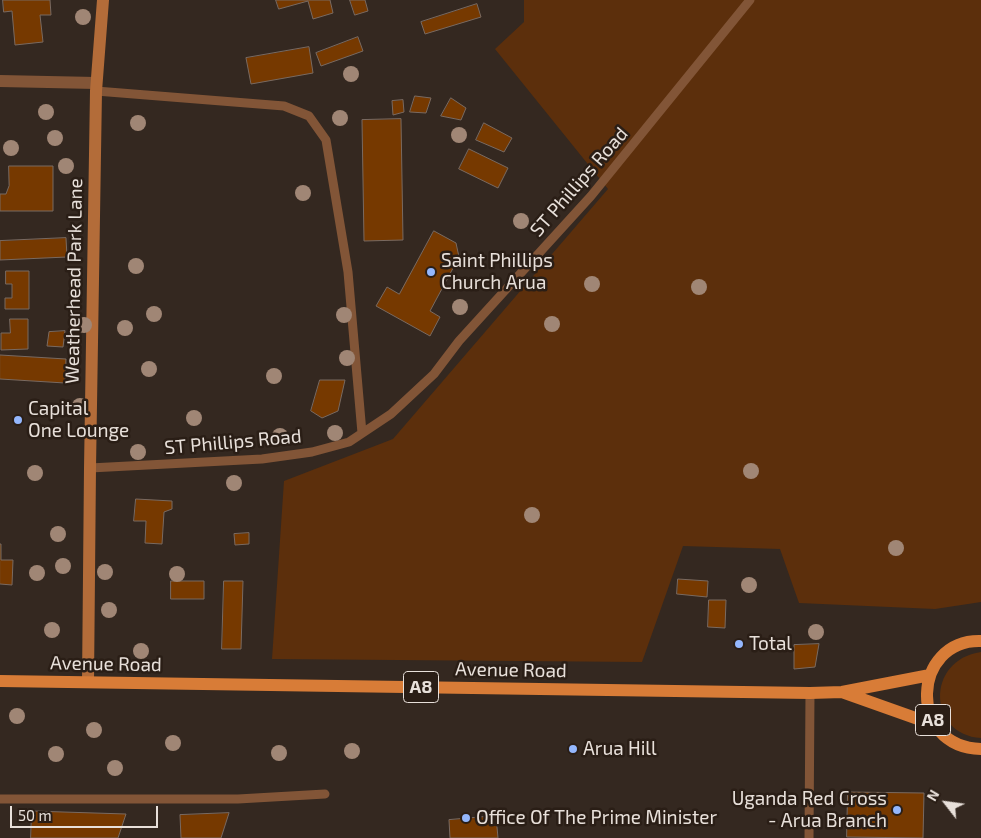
<!DOCTYPE html>
<html>
<head>
<meta charset="utf-8">
<style>
  body { margin:0 }
  #map { position:relative; width:981px; height:838px; overflow:hidden; background:#342820; font-family:"Exo 2",sans-serif }
  canvas { display:block }
  .north { position:absolute; left:921px; top:778px; width:50px; height:50px; -webkit-text-stroke:4px #2a1e16; paint-order:stroke; rotate:300deg; font-size:14px; font-weight:700; line-height:20px; text-align:center; color:#e8e0da }
  .north::after { content:''; display:block; margin:auto; width:18px; height:22px; background:#e8e0da; clip-path:polygon(50% 0,100% 100%,50% 72%,0 100%) }
  .scale { position:absolute; left:10px; top:806px; width:148px; height:22px; box-sizing:border-box; border:2px solid #e8e0da; border-top:0; padding-left:6px; font-size:15px; line-height:18px; white-space:nowrap; color:#e8e0da; -webkit-text-stroke:4px #2a1e16; paint-order:stroke }
</style>
</head>
<body>
<div id="map">
<canvas width="981" height="838"></canvas>
<div class="north">N</div>
<div class="scale">50 m</div>
</div>
<script>
const context = document.querySelector('canvas').getContext('2d');
context.lineJoin = 'round';
function paint(path, color) { context.fillStyle = color; context.fill(path, 'evenodd'); }
function strokePath(path, color, width, dash) { context.strokeStyle = color; context.lineWidth = width; context.lineCap = dash ? 'butt' : 'round'; context.setLineDash(dash || []); context.stroke(path); }
function drawText(font, color, halo, rows, align = 'center') {
  context.font = font + ' "Exo 2",sans-serif'; context.lineWidth = 5; context.setLineDash([]); context.textBaseline = 'middle'; context.strokeStyle = halo; context.fillStyle = color; for (const [text, x, y, turn = 0] of rows) {
    context.save(); context.translate(x, y); context.rotate((+turn || 0) * Math.PI / 180); context.textAlign = isNaN(turn) ? turn : align; if (halo) context.strokeText(text, 0, 0); context.fillText(text, 0, 0); context.restore();
  }
}
const green = new Path2D(`
  M524,0h457v602l-46,7 -136,-6 -19,-54 -97,-3 -41,116 -370,-3 12,-178 109,-42 215,-250 -113,-140 29,-27z
  M981,652v86c-53,-3 -56,-78 0,-86z`);
const building = new Path2D(`
  M3,0h47l1,15h-11l3,27 -28,3 -3,-34 -8,1z
  M276,0h54l3,13 -20,6 -5,-18 -29,8z
  M350,0h15l3,11 -13,4z
  M477,4l4,13 -56,17 -4,-12z
  M358,37l5,14 -42,15 -5,-13z
  M309,47l4,26 -62,11 -5,-26z
  M415,96l16,2 -5,15 -16,-1z
  M451,98l15,10 -5,12 -20,-4z
  M403,100l1,12 -11,3 -1,-14z
  M401,119l2,121 -39,1 -2,-121z
  M484,123l28,15 -8,14 -28,-12z
  M469,149l39,19 -10,20 -39,-19z
  M9,166h44v45h-53v-17h6l3,-8z
  M434,231l22,12 3,14 -29,54 10,6 -10,19 -54,-30 11,-19 12,7z
  M66,238l1,19 -67,3v-19z
  M6,271h23v38h-24v-11h7v-14h-6z
  M10,319h18v30l-27,1v-17h9z
  M65,331l-2,16 -16,-1 2,-14z
  M0,355l66,4 -1,24 -65,-4z
  M320,380h25l-7,31 -16,7 -11,-7z
  M136,499l36,2v8l-8,3 -2,32 -17,-1 1,-22h-12z
  M249,533v11l-14,1 -1,-11z
  M0,544h1v16h12l-1,25 -12,-1z
  M678,579l30,2 -1,16 -30,-3z
  M171,581h33v18h-33z
  M224,581h19l-2,68h-19z
  M709,600h17l-1,28 -17,-1z
  M819,644l-4,23 -21,2v-24z
  M848,792l76,1 -1,45 -76,-1z
  M32,811l94,3 -8,24h-87z
  M229,813l-8,25h-40l-1,-23z
  M496,816l2,22h-48l-1,-18z`);
const lane = new Path2D(`
  M96,91l188,15 25,10 17,24 22,132 14,161
  M90,468l172,-9 50,-7 37,-10 42,-28 43,-40 25,-33 132,-145 159,-196
  M0,799h238l87,-5
  M809,838l1,-145`);
const street = new Path2D(`
  M0,81l96,2`);
const secondary = new Path2D(`
  M88,682l2,-214 6,-377 7,-91`);
const primary = new Path2D(`
  M981,641c-69,-2 -75,106 0,108
  M0,681l810,12 32,-1 88,-17
  M842,692l93,33`);
const trees = [
  [83,17],
  [351,74],
  [46,112],
  [340,118],
  [138,123],
  [459,135],
  [55,138],
  [11,148],
  [66,166],
  [303,193],
  [521,221],
  [136,266],
  [592,284],
  [699,287],
  [460,307],
  [154,314],
  [344,315],
  [552,324],
  [84,325],
  [125,328],
  [347,358],
  [149,369],
  [274,376],
  [80,406],
  [194,418],
  [335,433],
  [280,436],
  [138,452],
  [751,471],
  [35,473],
  [234,483],
  [532,515],
  [58,534],
  [896,548],
  [63,566],
  [105,572],
  [37,573],
  [177,574],
  [749,585],
  [109,610],
  [52,630],
  [816,632],
  [141,651],
  [17,716],
  [94,730],
  [173,743],
  [352,751],
  [279,753],
  [56,754],
  [115,768]
];
const markers = [
  [431,272,5,"#94b7fd"],
  [18,420,5,"#94b7fd"],
  [739,644,5,"#94b7fd"],
  [573,749,5,"#94b7fd"],
  [897,810,5,"#94b7fd"],
  [466,818,5,"#94b7fd"]
];
const shields = [
  [421,687,35],
  [933,720,35]
];
const shieldNames = [
  ["A8",421,687],
  ["A8",933,720]
];
const streetNames = [
  ["ST Phillips Road",579,182,-49],
  ["Weatherhead Park Lane",74,281,-89],
  ["ST Phillips Road",233,442,-5],
  ["Avenue Road",106,664,1],
  ["Avenue Road",511,670,1]
];
const poiNames = [
  ["Saint Phillips",441,261],
  ["Church Arua",441,283],
  ["Capital",28,409],
  ["One Lounge",28,431],
  ["Total",749,644],
  ["Arua Hill",583,749],
  ["Uganda Red Cross",887,799,"right"],
  ["- Arua Branch",887,821,"right"],
  ["Office Of The Prime Minister",476,818]
];
paint(green, '#5c2f0c');
paint(building, '#763900');
strokePath(building, '#796a61', 1);
strokePath(lane, '#825537', 9);
strokePath(street, '#825537', 12);
strokePath(secondary, '#b36c39', 12);
strokePath(primary, '#d87c37', 12);
context.fillStyle = '#a08675';
for (const [x, y] of trees) { context.beginPath(); context.arc(x, y, 8, 0, 2 * Math.PI); context.fill(); }
for (const [x, y, r, color] of markers) { const dot = new Path2D(); dot.arc(x, y, r, 0, 2 * Math.PI); context.fillStyle = color; context.fill(dot); strokePath(dot, '#2a1e16', 2); }
for (const [x, y, w] of shields) { const box = new Path2D(); box.roundRect(x - w / 2, y - 15.5, w, 31, 4); context.fillStyle = '#2a1e16'; context.fill(box); strokePath(box, '#e8e0da', 1); }
drawText('bold 18px', '#e8e0da', null, shieldNames);
drawText('19px', '#e8e0da', '#2a1e16', streetNames);
drawText('19px', '#e8e0da', '#2a1e16', poiNames, 'left');
</script>
</body>
</html>
